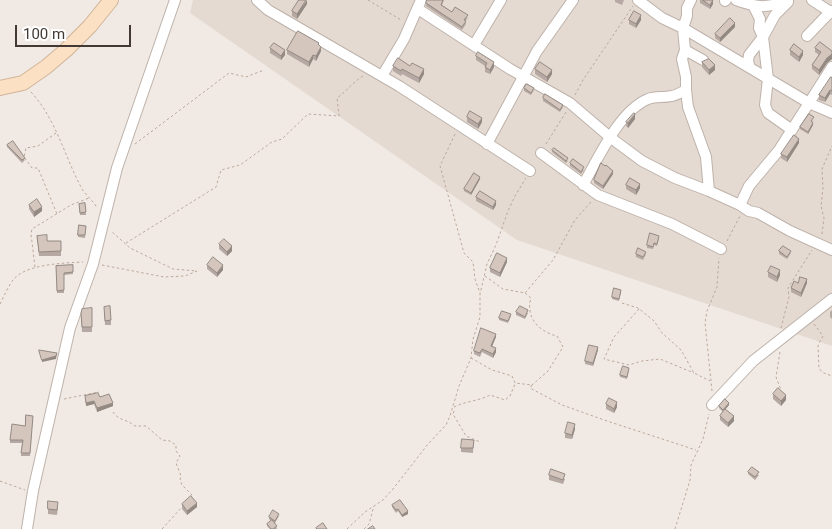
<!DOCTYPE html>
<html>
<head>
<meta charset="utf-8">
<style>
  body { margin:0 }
  #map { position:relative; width:832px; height:529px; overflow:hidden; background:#f1eae4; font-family:Roboto,sans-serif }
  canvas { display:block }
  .scale { position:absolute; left:15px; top:25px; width:116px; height:22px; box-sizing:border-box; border:2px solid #423934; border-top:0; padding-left:6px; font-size:15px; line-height:18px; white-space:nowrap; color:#423934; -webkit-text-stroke:4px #fff; paint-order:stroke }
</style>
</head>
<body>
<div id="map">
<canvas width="832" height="529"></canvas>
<div class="scale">100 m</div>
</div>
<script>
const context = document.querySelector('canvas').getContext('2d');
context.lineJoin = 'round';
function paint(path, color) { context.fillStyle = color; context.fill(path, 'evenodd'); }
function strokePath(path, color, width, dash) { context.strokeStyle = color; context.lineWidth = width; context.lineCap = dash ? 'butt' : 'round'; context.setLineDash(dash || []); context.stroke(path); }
const residential = new Path2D(`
  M193,0h639v346l-315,-106 -327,-227z`);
const path = new Path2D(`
  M368,0l33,20
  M31,92c25,27 33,63 50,95 4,8 12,13 16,21
  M575,95l8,-15 50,-74
  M56,133l-18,13 -12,2 -2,9 8,11h6l19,46
  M455,134l-15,32 24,87 9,9 2,17 5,14
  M135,144l94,-71 17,4 18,-7
  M546,144l20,-32
  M822,234l2,-16 -3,-12 2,-18 -1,-19 10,-23
  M727,241l13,-25
  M126,243l90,-56 5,-17 19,-5 32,-23 10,-3 26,-25 31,2 -2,-18c11,-8 15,-15 26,-22
  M102,265l62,12 21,-1 12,-5 -24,-2 -43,-21 -19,-17
  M35,267l-4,-33 1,-5 39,-24 18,-7
  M485,276l18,13 22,4 28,-33 22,-40 16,-18
  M525,293l6,5c-6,19 8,34 26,38l6,11 -15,24 -16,14
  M622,303l16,5 16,13 8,12 19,17 13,23 16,8
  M0,304c4,-8 8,-17 13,-24 12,-16 51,-17 70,-18
  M639,309l-25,28 -10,22 25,6 13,-4 18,-2 34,14
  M814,324l9,12 -5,9 1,24 5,4 8,3
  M781,328l8,-31 -1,-9 24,-38
  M780,352l-4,25 5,13
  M471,358l21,12 20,6 3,7 17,2 -2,3 32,17 45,16 89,29
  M712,391l-7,-68 2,-12 10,-24 2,-29
  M64,399l35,-7
  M454,407c12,-6 25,-6 36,-12l15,5 5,-4 5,-12
  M454,411l-1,3 13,22 14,6
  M113,412c6,9 14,7 22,14h11l16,14 8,1 6,4v6l4,5 -4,7 5,13 -1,4 2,5 10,10 -1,2
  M0,481l25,9
  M162,529l20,-22
  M347,529l18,-17 18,-12 10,-11 35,-45 18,-19 4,-9 9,-30 12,-28 2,-19 7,-22v-23l7,-30 9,-19 12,-34 7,-15 11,-18
  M364,529l5,-5 5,-18
  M675,529l15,-49 1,-15 12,-26 6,-25`);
const minor = new Path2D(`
  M257,0l11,10 131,76 131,85
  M638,0l24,18 21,10 126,75 23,10
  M691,0l-4,8v8l-4,12 2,22 18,10
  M736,0c22,8 30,8 52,1
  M812,0l20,13
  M725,1l1,-1
  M754,7l6,12 -1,9 4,9 5,42 -3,26 3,8 24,17
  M418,9l92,60 60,34 41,35 31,23 33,17 34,13
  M807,36l24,-25
  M474,45l27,-45
  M685,50l-3,9 4,18v13l2,17 18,50 3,34 31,14 9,6 9,2 32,18 42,19
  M750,68l-2,-7 1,-6 14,-18 12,-22 13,-13
  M382,76l22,-37 17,-39
  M487,144l50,-93 36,-51
  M541,153l57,42 74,29 49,25
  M583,185c15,-26 36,-74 65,-86 8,-3 16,-1 23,-3 5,0 10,-4 15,-6
  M740,205l9,-19 30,-36 53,-83
  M712,405l41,-44 79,-62
  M27,529l6,-38 37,-163 23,-64 24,-96 58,-168`);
const secondary = new Path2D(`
  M0,88l23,-5 23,-16 20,-17 24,-24 21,-26`);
const wall = new Path2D(`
  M427,0h17l-2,5 10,7 16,6 -3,3 1,3 -4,6 -36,-24z
  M615,0h9l-2,5 -7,-3z
  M700,0h13v4l-3,5 -10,-6z
  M307,4l-10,15 -5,-3v-5z
  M629,20h12l-5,8 -7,-4z
  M735,27l-15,15 -5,-4v-4z
  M319,45l2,6 -5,10 -3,-2 -4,8 -22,-13v-4z
  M270,48l15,7 -4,5 -11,-7z
  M815,48l17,3v8l-5,4 -8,12 -7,-6v-4l7,-10 -4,-3z
  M790,50l13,5 -4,7 -9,-7z
  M476,56l18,11 -4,7 -5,-2v-6l-9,-6z
  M702,62l13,8 -6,5 -7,-8z
  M393,66l31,8 -5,9 -17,-9 -1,2 -8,-5z
  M535,69l17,5 -5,8 -12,-8z
  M832,78v17l-2,-1 -5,8 -6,-2v-5z
  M524,88l10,2 -3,5 -7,-4z
  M543,98l20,9 -3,5 -17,-11z
  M467,117l15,5 -4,7 -11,-7z
  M635,119l-7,9 -2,-2v-4z
  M814,120l-2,2 1,3 -5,9 -8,-5v-2z
  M799,143l-12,19 -6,-4v-4z
  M7,145l18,15 -3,3 -15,-16z
  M552,150l16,11 -2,2 -14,-11z
  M570,163l14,7 -3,4 -11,-8z
  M613,174l-10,15 -9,-6v-3z
  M480,179l-9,16 -7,-4v-2z
  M626,185l14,3 -4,7 -10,-6z
  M476,197l20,8 -3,5 -17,-9z
  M85,203l1,12h-6l-1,-11z
  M29,205l13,6 -8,6 -5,-8z
  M79,225l7,1 -1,12 -7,-1z
  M37,236l10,5h14v15h-22z
  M659,238l-2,8 -3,-1 -1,4 -6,-1v-3z
  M219,244l13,7 -5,5 -8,-7z
  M779,251l12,2 -4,6 -8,-5z
  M636,254h10l-3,6 -7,-3z
  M507,262l-7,15 -10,-5v-4z
  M73,265v9l-9,1v18h-7l-1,-27z
  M207,265l16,5 -6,7 -10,-8z
  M768,272l12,3 -3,7 -9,-5z
  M798,283h9l-6,14 -10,-5v-4z
  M621,292l-2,9 -7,-2v-2z
  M104,307l7,13v5h-6z
  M92,308v24h-10l-1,-15z
  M832,310v9l-2,-2v-5z
  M516,312l12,1 -3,6 -9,-4z
  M511,316l-3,7 -9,-3v-2z
  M496,337l-4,9 4,6 -3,6 -11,-6 -2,5 -6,-3v-3z
  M598,350l-5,16 -8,-2v-3z
  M629,370l-2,9 -7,-2v-2z
  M773,394l13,6 -5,6 -8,-7z
  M85,396l15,1 13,9 -16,6 -3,-8 -8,2z
  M606,404l11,3 -3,6 -8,-4z
  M729,405l-4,5 9,11 -6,6 -8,-7v-4l3,-4 -4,-4v-2z
  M33,416l-3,40h-9l1,-13h-12v-3l15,-14z
  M575,429l-3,10 -7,-1v-5z
  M474,440l-1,13 -12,-1v-4z
  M748,472l11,3 -4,5 -7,-6z
  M549,475l16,4 -2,5 -14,-4z
  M182,504l15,3 -10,8 -5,-6z
  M392,505l16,9 -6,3 -4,-6 -2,2 -4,-6z
  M58,507l-1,8 -9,-1v-5z
  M279,516l-4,7 2,6h-7l-3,-3v-2l4,-3 -2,-2v-2z`);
const shadedWall = new Path2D(`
  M307,0v4l-10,15v-5z
  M713,0v4l-3,5v-4z
  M641,15v5l-5,8v-4z
  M735,23v4l-15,15v-4z
  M321,47v4l-5,10v-5z
  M285,50v5l-4,5v-4z
  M803,51v4l-4,7v-5z
  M832,54v5l-5,4 -8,12v-5l8,-12z
  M313,55v4l-4,8v-5z
  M494,62v5l-4,7v-4z
  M715,65v5l-6,5v-5z
  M424,69v5l-5,9v-5z
  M552,70v4l-5,8v-5z
  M830,90v4l-5,8v-4z
  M635,114v5l-7,9v-5z
  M482,118v4l-4,7v-5z
  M813,123v2l-5,9v-2z
  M799,139v4l-12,19v-5z
  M613,171v3l-10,15v-3z
  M480,177v2l-9,16v-2z
  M640,184v4l-4,7v-5z
  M496,201v4l-3,5v-3z
  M42,207v4l-8,6v-5z
  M232,246v5l-5,5v-4z
  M507,258v4l-7,15v-4z
  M223,265v5l-6,7v-4z
  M780,270v5l-3,7v-5z
  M807,279v4l-6,14v-4z
  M496,334v3l-5,12v-3z
  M598,347v3l-5,16v-3z
  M496,348v4l-3,6v-4z
  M57,353l-1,6 -14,3v-2z
  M786,395v5l-5,6v-5z
  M94,401v3l-8,2v-3z
  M617,402v5l-3,6v-4z
  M113,403v3l-16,6v-4z
  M729,403v2l-6,7v-2z
  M734,416v5l-6,6v-4z
  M575,424v5l-3,10v-4z
  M197,503v4l-10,8v-4z
  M408,511v3l-6,3v-2z`);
const building = new Path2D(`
  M299,0h7l-9,14 -5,-3z
  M427,0h16l-2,5 11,7 3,-5 13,8 -4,5 2,1 -4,6 -36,-24z
  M703,0h10l-3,5z
  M634,11l7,4 -5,9 -7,-4z
  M730,18l5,5 -15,15 -5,-4z
  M298,31l21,12 -1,1 3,3 -5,9 -3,-1 -4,7 -22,-12z
  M820,42l12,9v3l-5,4 -8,12 -7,-5 9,-13 -6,-4z
  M274,43l11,7 -4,6 -11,-8z
  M794,44l9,7 -4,6 -9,-7z
  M478,52l16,10 -4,8 -5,-3 2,-4 -11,-7z
  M398,58l12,8 2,-3 12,6 -5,9 -17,-9 -1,2 -8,-5z
  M709,59l6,6 -6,5 -7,-8z
  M540,62l12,8 -5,7 -12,-8z
  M831,77l1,1v13l-2,-1 -5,8 -6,-3z
  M527,84l7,4 -3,5 -7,-5z
  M545,94l18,11 -3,5 -17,-12z
  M470,111l12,7 -4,6 -11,-7z
  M634,113l1,1 -7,9 -2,-1z
  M809,114l5,3 -3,4 2,2 -5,9 -8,-5z
  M794,135l5,4 -12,18 -6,-3z
  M13,141l12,17 -3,2 -15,-15z
  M554,148l14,10 -2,3 -14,-11z
  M573,159l11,8 -3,5 -11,-9z
  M601,163l4,3 1,-1 7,6 -10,15 -9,-6z
  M474,173l6,4 -9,16 -7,-4z
  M630,178l10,6 -4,6 -10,-5z
  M480,191l16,10 -3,6 -17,-10z
  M37,199l5,8 -8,5 -5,-7z
  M85,203l1,9 -6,1 -1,-9z
  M79,225l7,1 -1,9h-7z
  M650,233l9,3 -2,8 -3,-1 -1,4 -6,-2z
  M47,235v6h14v10l-22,1 -2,-16z
  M224,239l8,7 -5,6 -8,-8z
  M783,246l8,5 -4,6 -8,-6z
  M638,248l8,4 -3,5 -7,-3z
  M497,253l10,5 -7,15 -10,-5z
  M213,257l10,8 -6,8 -10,-8z
  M73,265v7l-9,1v17l-7,1 -1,-25z
  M771,266l9,4 -3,7 -9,-5z
  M800,277l7,2 -6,14 -10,-5 3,-7 4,2z
  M614,288l7,2 -2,9 -7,-2z
  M110,306l1,14 -6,1 -1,-14z
  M520,306l8,4 -3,7 -9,-5z
  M92,308v19h-10l-1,-14 1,-4z
  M502,311l9,3 -3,7 -9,-3z
  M481,328l15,6 -5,12 5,2 -3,6 -11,-5 -2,4 -6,-2z
  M589,345l9,2 -5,16 -8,-2z
  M39,350l18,3 -1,3 -14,4z
  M623,366l6,2 -2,9 -7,-2z
  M778,388l8,7 -5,6 -8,-7z
  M98,393l2,4 9,-3 4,9 -16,5 -3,-7 -8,2 -1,-7z
  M609,398l8,4 -3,7 -8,-5z
  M725,399l4,4 -6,7 -4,-4z
  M725,409l9,7 -6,7 -8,-7z
  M26,415l7,1 -3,37h-9l2,-13h-13l2,-16 13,2z
  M568,422l7,2 -3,11 -7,-2z
  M462,439l12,1 -1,8h-12z
  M752,467l7,5 -4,5 -7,-5z
  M551,469l14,5 -2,6 -14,-5z
  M191,496l6,7 -10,8 -5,-7z
  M400,500l8,11 -6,4 -4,-6 -2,1 -4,-5z
  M48,501l10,1 -1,8 -9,-1z
  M273,510l6,4 -4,7 -6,-4z
  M272,520l5,6 -4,3h-2l-4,-5z
  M323,523l4,6h-10l-1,-1z
  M373,526l2,3h-7z`);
paint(residential, '#e4dad2');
strokePath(minor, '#beb2aa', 12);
strokePath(secondary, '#d1b499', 16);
strokePath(path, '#bca79a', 1, [2.5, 2.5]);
strokePath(minor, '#fff', 10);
strokePath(secondary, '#fbe0c4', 14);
paint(wall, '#b6a9a3');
paint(shadedWall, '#948a84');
paint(building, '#d4c5bd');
strokePath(building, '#948a84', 1);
</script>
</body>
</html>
